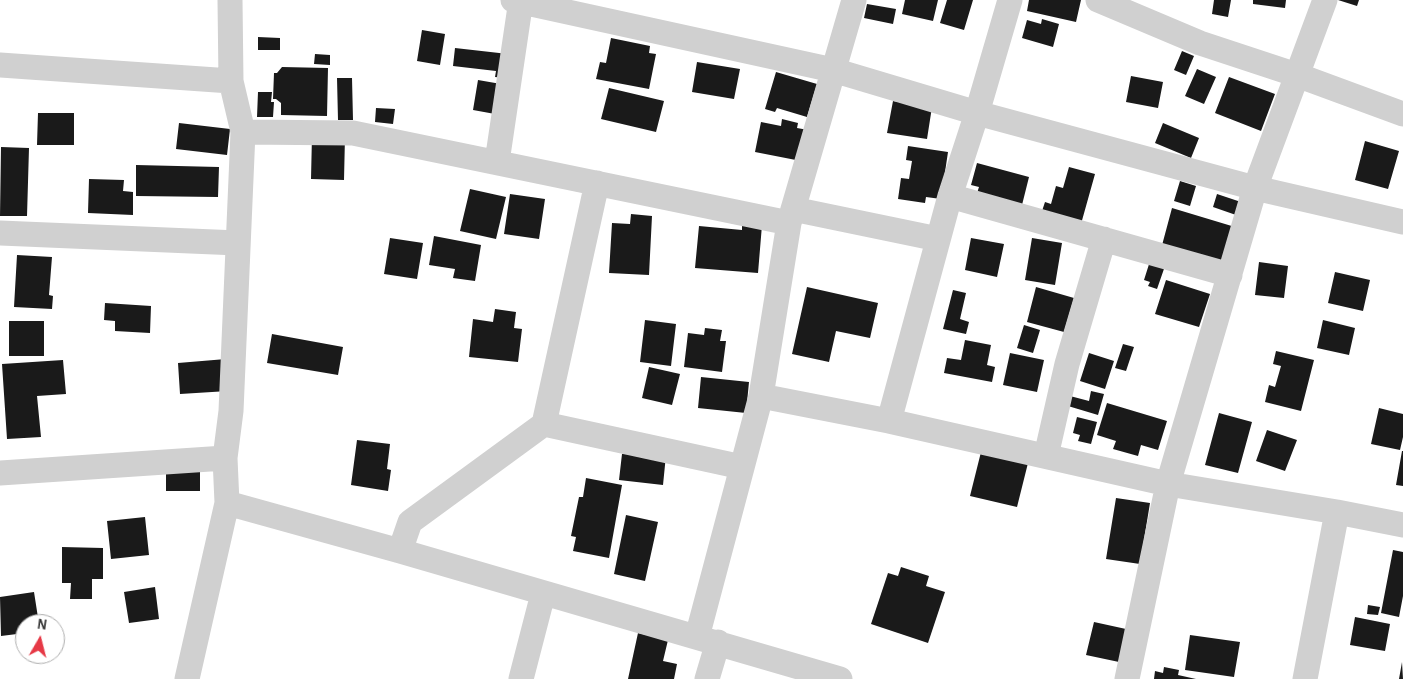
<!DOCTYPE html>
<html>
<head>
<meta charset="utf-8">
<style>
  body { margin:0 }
  #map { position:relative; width:1403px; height:679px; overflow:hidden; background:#fff; font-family:"Alegreya Sans",sans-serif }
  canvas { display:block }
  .north { position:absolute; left:15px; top:614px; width:50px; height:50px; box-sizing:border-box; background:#fff; border:1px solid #adadad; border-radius:50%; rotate:8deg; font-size:14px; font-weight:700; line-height:20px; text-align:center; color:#333 }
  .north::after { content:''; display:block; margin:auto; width:18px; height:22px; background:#e63946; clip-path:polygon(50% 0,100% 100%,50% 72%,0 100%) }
</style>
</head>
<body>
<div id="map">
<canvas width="1403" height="679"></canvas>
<div class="north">N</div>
</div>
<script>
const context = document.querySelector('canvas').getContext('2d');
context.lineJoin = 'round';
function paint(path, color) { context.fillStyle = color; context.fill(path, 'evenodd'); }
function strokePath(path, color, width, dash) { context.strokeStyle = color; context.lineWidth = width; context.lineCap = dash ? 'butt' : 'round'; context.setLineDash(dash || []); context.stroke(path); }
const building = new Path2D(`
  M905,0h33l-5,21 -31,-7z
  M947,0h26l-9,30 -24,-7z
  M1029,0h52l-5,22 -49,-11z
  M1214,0h17l-3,17 -16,-3z
  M1253,0h33l-1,8 -32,-4z
  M1338,0h21l-2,6z
  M867,4l29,5 -3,15 -29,-6z
  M1042,19l17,5 -6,23 -31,-9 5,-18 14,4z
  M422,30l23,4 -5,31 -23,-4z
  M258,37l22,1v12h-22z
  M611,38l39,8 -1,7 7,1 -7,35 -53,-10 4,-17 6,1z
  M455,48l53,6 -3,24 -10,-1 1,-6 -43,-5z
  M1182,51l12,5 -8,19 -12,-5z
  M315,54l15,1v10l-16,-1z
  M697,62l43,7 -6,30 -42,-7z
  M282,67l46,1 -1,48 -46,-1v-12l-5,-4h-3l1,-26h3z
  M1197,69l19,8 -12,27 -19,-8z
  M776,72l41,12 -10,33 -30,-9 -2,4 -10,-3z
  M1131,76l32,6 -5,26 -32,-6z
  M1229,77l46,17 -14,37 -46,-18z
  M337,78h15l1,42h-15z
  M478,80l23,4 -6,30 -22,-4z
  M609,88l55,13 -8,31 -55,-13z
  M258,92h14l-1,10h3l-1,15h-16z
  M893,101l39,6 -5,32 -40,-6z
  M376,108l19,1 -2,15 -18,-2z
  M38,113h36v32h-37z
  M782,119l16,4 -1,5 11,2 -7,31 -46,-9 6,-30 20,4z
  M179,123l51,6 -3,26 -51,-6z
  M1163,123l36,15 -8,20 -36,-15z
  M312,135l33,1 -1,44 -33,-1z
  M1365,141l34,10 -11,38 -33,-9z
  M908,146l40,6 -7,47 -15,-2 -1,6 -27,-4 3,-21 8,1 3,-18 -6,-1z
  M1,147l28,1 -2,68h-27z
  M977,163l52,14 -7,28 -45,-12 2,-6 -8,-2z
  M136,165l83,2 -1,30 -82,-1z
  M1069,167l26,7 -14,50 -40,-10 4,-12 6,2 5,-18 7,2z
  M89,179l35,1 -1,11 10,1v23l-45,-2z
  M1180,181l16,5 -6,20 -16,-5z
  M470,189l36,8 -10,42 -36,-8z
  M510,194l35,5 -6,40 -35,-5z
  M1217,194l24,8 -5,13 -23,-8z
  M1172,208l63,19 -12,40 -62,-18z
  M631,214l21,2 -3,59 -40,-2 3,-50 18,1z
  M742,223l20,2 -4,48 -63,-5 4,-42 43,4z
  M434,236l47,9 -6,36 -22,-3 2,-9 -26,-4z
  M390,238l33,5 -6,36 -33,-5z
  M971,238l33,6 -7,33 -32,-7z
  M1032,238l30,5 -7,42 -30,-5z
  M17,255l35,2 -3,38 4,1 -1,13 -38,-2z
  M1150,261l15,5 -8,23 -9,-3 2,-4 -6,-2z
  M1259,262l29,4 -4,32 -29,-3z
  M1335,272l35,8 -7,31 -35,-8z
  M1166,280l44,14 -11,33 -44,-13z
  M807,287l71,16 -8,35 -34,-7 -7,31 -37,-8z
  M1036,287l38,11 -10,34 -37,-10z
  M953,290l13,3 -6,26 9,3 -3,12 -23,-5z
  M105,303l46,3 -1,27 -35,-2v-10l-11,-1z
  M495,309l21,3 -2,16 8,1 -4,33 -49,-5 4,-38 20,3z
  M645,320l31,4 -5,42 -31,-4z
  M1323,320l32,8 -6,27 -32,-7z
  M9,321h35v35h-35z
  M1024,325l16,5 -7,23 -16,-5z
  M705,328l17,2 -2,11h6l-4,31 -38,-5 4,-34 16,2z
  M272,334l71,13 -5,28 -71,-12z
  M965,340l26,5 -4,20 8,2 -3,15 -48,-9 3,-15 14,2z
  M1123,344l11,3 -8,24 -11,-3z
  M1276,351l38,9 -13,51 -36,-9 4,-17 6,2 6,-21 -8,-2z
  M1010,353l34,7 -7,32 -34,-7z
  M1089,353l25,8 -9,28 -25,-8z
  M226,359l2,32 -48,3 -2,-31z
  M63,360l3,34 -29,2 4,41 -34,2 -5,-75z
  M649,367l31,7 -8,31 -30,-7z
  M701,377l48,5 -3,31 -48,-5z
  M1091,391l13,3 -6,21 -30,-9 2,-10 19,5z
  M1107,403l60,18 -9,29 -17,-5 -3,11 -25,-7 3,-8 -19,-6z
  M1379,408l24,6v23l-3,13 -29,-6z
  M1219,413l33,9 -14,51 -33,-8z
  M1077,417l20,5 -6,22 -13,-3 2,-6 -7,-2z
  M1267,430l30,10 -12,31 -29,-10z
  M357,440l33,4 -3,25 4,1 -3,21 -37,-6z
  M1402,451h1v35l-7,-1z
  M200,452v39h-34v-24z
  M981,452l47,11 -11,44 -47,-11z
  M622,454l44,1 -3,30 -44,-5z
  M586,478l36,7 -13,73 -36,-7 3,-14 -5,-1 8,-39h4z
  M1116,498l34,5 -10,61 -34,-5z
  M626,515l32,7 -13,59 -31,-7z
  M145,517l4,38 -38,4 -4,-38z
  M62,547l41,1v31h-11v20h-22l1,-16h-9z
  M1393,550l10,2v44l-4,21 -18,-4z
  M901,567l28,9 -3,10 19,6 -17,51 -57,-19 17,-51 10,3z
  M155,587l4,32 -30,4 -5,-31z
  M34,592l5,32h-14v9l-24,3 -1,-39z
  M1368,605l12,2 -2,8 -11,-1z
  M1355,617l35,7 -5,27 -35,-6z
  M1094,622l32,7 -7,33 -33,-7z
  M638,633l30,7 -5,21 14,3 -3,15h-46z
  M1190,635l50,7 -6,35 -49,-7z
  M1402,662l1,17h-4z
  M1164,667l15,3 -1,5 18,4h-42l1,-8 8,2z`);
const minor = new Path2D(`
  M513,0l320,70 144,43 278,75 148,34
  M1098,0l102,43 97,32 106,39
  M0,65l231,16
  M243,132l110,1 436,90
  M497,162l24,-162
  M950,196l280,79
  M793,209l145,30
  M0,233l238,10
  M761,396l128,25 279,63 169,28 66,13
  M889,421l61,-225 27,-83 33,-113
  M544,424l198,43
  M1046,456l21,-92 37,-125
  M0,473l225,-15
  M227,503l173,48 440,128
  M400,551l10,-29 134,-98 53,-241
  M697,637l64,-241 28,-173 65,-223
  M187,679l40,-176 -2,-45 6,-47 12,-279 -12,-51 -1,-81
  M521,679l22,-85
  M707,679l11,-37
  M1127,679l41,-195 87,-296 70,-188
  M1305,679l32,-167`);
paint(building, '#1a1a1a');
strokePath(minor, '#d0d0d0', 25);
</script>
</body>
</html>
